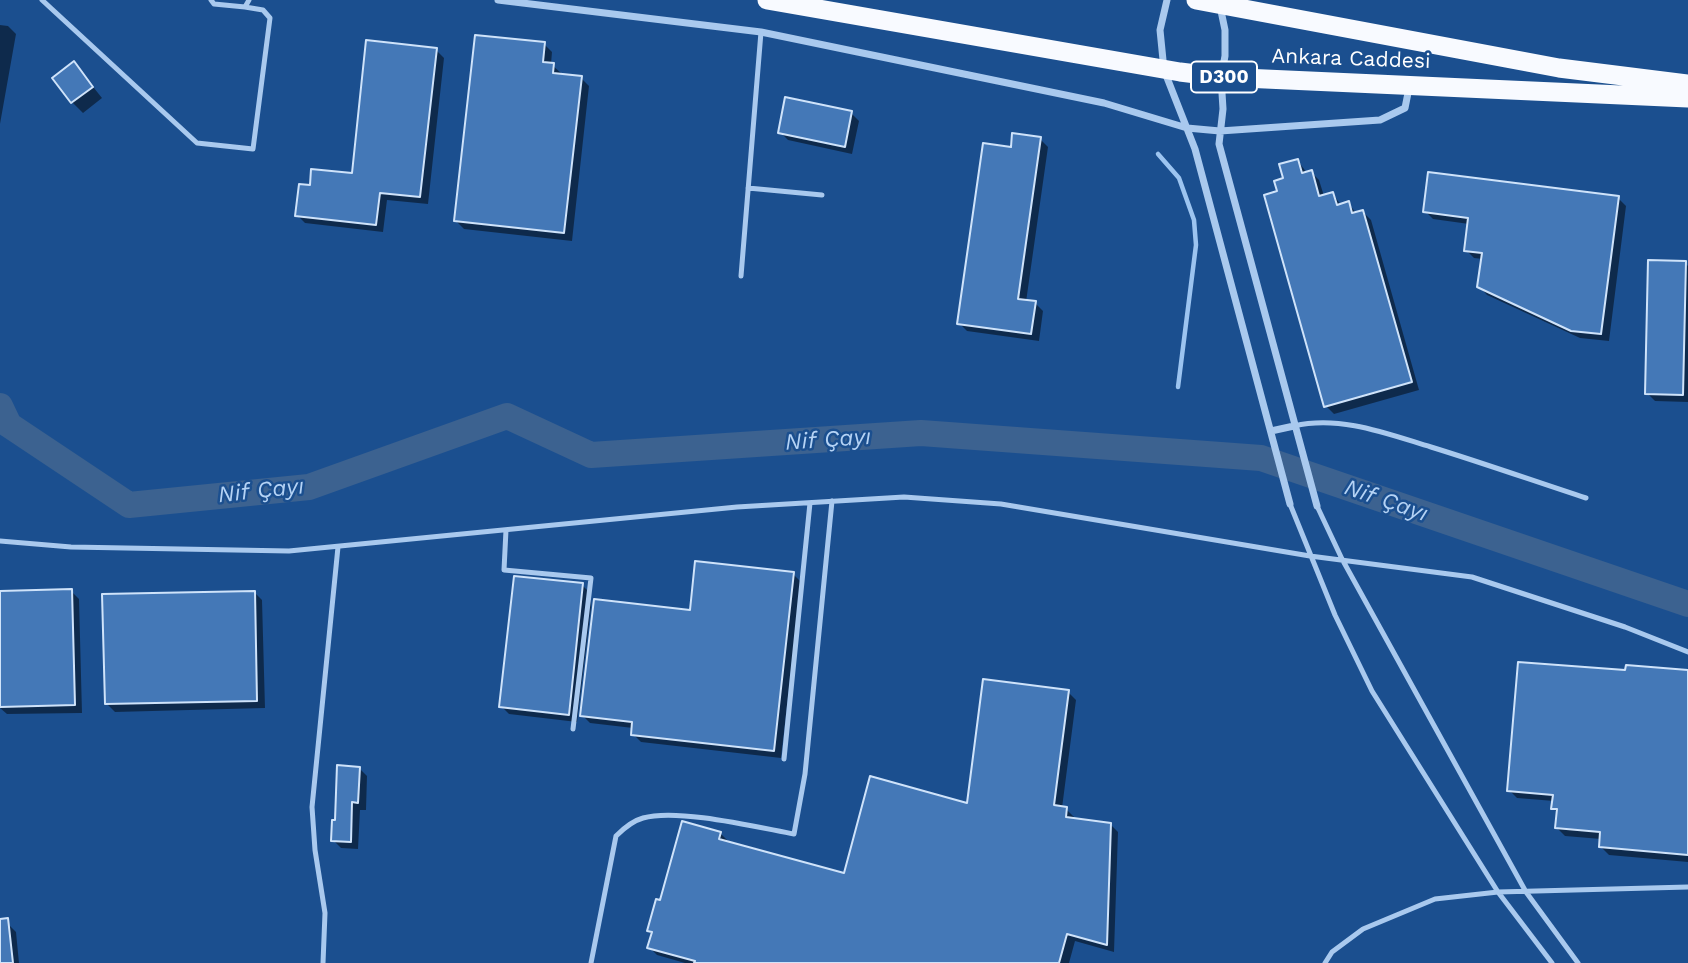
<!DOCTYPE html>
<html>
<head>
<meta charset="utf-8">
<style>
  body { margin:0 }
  canvas { display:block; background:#1b4f8f }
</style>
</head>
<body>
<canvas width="1688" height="963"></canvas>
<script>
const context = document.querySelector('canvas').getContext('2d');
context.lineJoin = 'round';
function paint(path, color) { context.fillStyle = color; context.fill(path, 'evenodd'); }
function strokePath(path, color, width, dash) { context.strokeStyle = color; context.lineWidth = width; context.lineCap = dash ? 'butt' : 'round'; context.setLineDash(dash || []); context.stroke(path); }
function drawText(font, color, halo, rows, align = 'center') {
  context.font = font + ' "Work Sans",sans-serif'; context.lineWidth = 5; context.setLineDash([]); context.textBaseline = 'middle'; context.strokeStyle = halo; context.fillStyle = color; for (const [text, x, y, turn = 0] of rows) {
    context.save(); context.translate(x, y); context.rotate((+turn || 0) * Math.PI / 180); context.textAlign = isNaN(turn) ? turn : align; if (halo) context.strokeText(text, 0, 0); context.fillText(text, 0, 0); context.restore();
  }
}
const shadow = new Path2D(`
  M0,25l8,1 8,8 -16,90z
  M544,44l8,8 -1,12 10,9v3l20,2 8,8 -17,155 -108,-12 -8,-8z
  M436,50l8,8 -16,146 -41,-4 -4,32 -78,-9 -8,-8 14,-28 42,-12z
  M74,63l28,35 -19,15 -11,-11z
  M851,113l8,8 -7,33 -64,-14 -8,-8z
  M1040,139l8,8 -22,155 9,1 8,8 -4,30 -72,-10 -8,-8z
  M1298,161l9,12 4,-1 8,8 5,16 9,-2 8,11 7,-2 9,11 6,-2 8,8 48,170 -85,24 -8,-8 -47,-214z
  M1618,198l8,8 -17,135 -29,-3 -93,-43 -8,-9 4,-27 -9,-1 -8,-8 3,-26 -36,-5 -8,-8z
  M1685,263l3,3v136l-33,-1 -8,-8z
  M793,574l8,8 -20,176 -140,-16 -8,-8v-6l-43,-5 -8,-8 109,-103z
  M582,585l8,8 1,14 -14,115 -68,-8 -8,-8z
  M71,591l8,8 3,114 -75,1 -7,-6v-116z
  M254,592l8,8 3,108 -150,4 -8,-8z
  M1627,672h61v190l-79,-7 -8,-8v-8l-36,-3 -8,-8 1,-15 -5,-5 1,-7 -37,-3 -8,-8z
  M1068,692l8,8 -14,108 4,1 8,8v2l36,5 8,8 -4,120 -39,-11 -6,22h-384l-28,-8 -8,-8 4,-13 -4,-4 13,-28 58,-69 8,8 -1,2 118,32 123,-70z
  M359,768l8,8 -1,34h-6l-2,39 -17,-1 -8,-8z
  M8,924l8,8 3,31h-19v-38z`);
const stream = new Path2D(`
  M1158,154l21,24 15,42 2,25 -18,142`);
const river = new Path2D(`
  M0,406l9,19 120,80 180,-18 198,-71 84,39 330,-22 340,25 427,146`);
const building = new Path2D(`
  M475,35l70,7 -2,20 11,1 -1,10 29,3 -18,157 -110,-12z
  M366,40l71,8 -17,149 -40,-4 -4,32 -81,-9 4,-32 11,1 1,-16 41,4z
  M74,61l19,26 -22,16 -19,-25z
  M785,97l67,14 -7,36 -67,-14z
  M1012,133l29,4 -23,162 18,2 -5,33 -74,-10 26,-181 28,4z
  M1298,159l4,14 10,-3 7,26 14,-4 4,13 12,-4 3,12 11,-3 49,172 -88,25 -60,-212 13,-4 -3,-10 9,-3 -4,-14z
  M1428,172l191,24 -18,138 -30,-3 -94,-44 5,-34 -18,-2 4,-33 -45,-6z
  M1648,260l38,1 -3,134 -38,-1z
  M695,561l99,11 -20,179 -143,-16 1,-13 -52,-6 14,-117 96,11z
  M514,576l69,7 -14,132 -70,-8z
  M72,589l3,116 -75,2v-116z
  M255,591l2,110 -152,3 -3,-110z
  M1518,662l107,8 1,-5 62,5v185l-89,-8 1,-15 -45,-4 2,-19h-6l2,-14 -46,-4z
  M983,679l86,11 -15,115 13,2 -1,10 45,6 -4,122 -40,-11 -8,29h-365l1,-2 -48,-13 5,-16 -5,-1 9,-32 4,1 22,-79 39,11 -2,7 125,34 26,-97 97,27z
  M337,765l23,2 -2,36 -6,-1 -1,40 -20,-1 1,-21h3z
  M8,918l5,45h-13v-44z`);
const service = new Path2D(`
  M42,0l155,143 56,6 17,-131 -7,-8 -18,-3
  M211,0l3,4 31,3 4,-7
  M748,188l74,7
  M741,276l20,-244
  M1294,426c46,-11 94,8 137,21 52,16 103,34 155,51
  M1290,504l45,111 37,76 126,201 54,71
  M1317,506l25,53 184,333 52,71
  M506,530l-2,40 87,8 -18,151
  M0,541l71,6 218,4 448,-44 167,-10 97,7 309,52 162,21 153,50 63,25
  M784,759l26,-256
  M323,963l2,-50 -10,-63 -3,-43 26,-260
  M591,963l25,-127c8,-8 16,-15 27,-18 34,-10 113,9 151,16l11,-60 27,-273
  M1325,963l7,-11 31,-23 72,-30 63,-7 190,-5`);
const minor = new Path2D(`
  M498,0l263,32 343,71 83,25 33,3 160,-11 25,-12 4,-20
  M1167,0l-7,30 4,40 31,79 95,355
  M1220,6l5,24v26l-4,21 2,32 -4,35 98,362
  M1271,431l23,-5`);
const trunk = new Path2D(`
  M767,0l413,72 41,5 467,21
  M1196,0l363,68 129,16`);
const shields = [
  [1224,77,66]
];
const shieldNames = [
  ["D300",1224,77]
];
const streetNames = [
  ["Ankara Caddesi",1351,59,2]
];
const waterNames = [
  ["Nif Çayı",828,440,-4],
  ["Nif Çayı",261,491,-6],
  ["Nif Çayı",1386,501,19]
];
paint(shadow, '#0007');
strokePath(stream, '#9cc4f0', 4.5);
strokePath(river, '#3c6290', 26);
paint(building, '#4478b7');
strokePath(building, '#cfe3fa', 2);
strokePath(service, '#a9c9ee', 5);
strokePath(minor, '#a9c9ee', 7);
strokePath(trunk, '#f8faff', 19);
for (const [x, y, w] of shields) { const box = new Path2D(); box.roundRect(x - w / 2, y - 15.5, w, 31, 5); context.fillStyle = '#1b4f8f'; context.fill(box); strokePath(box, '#fff', 2); }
drawText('bold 19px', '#fff', null, shieldNames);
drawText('21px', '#fff', '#1b4f8f', streetNames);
drawText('italic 23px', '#b5d3f5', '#1b4f8f', waterNames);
</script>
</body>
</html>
